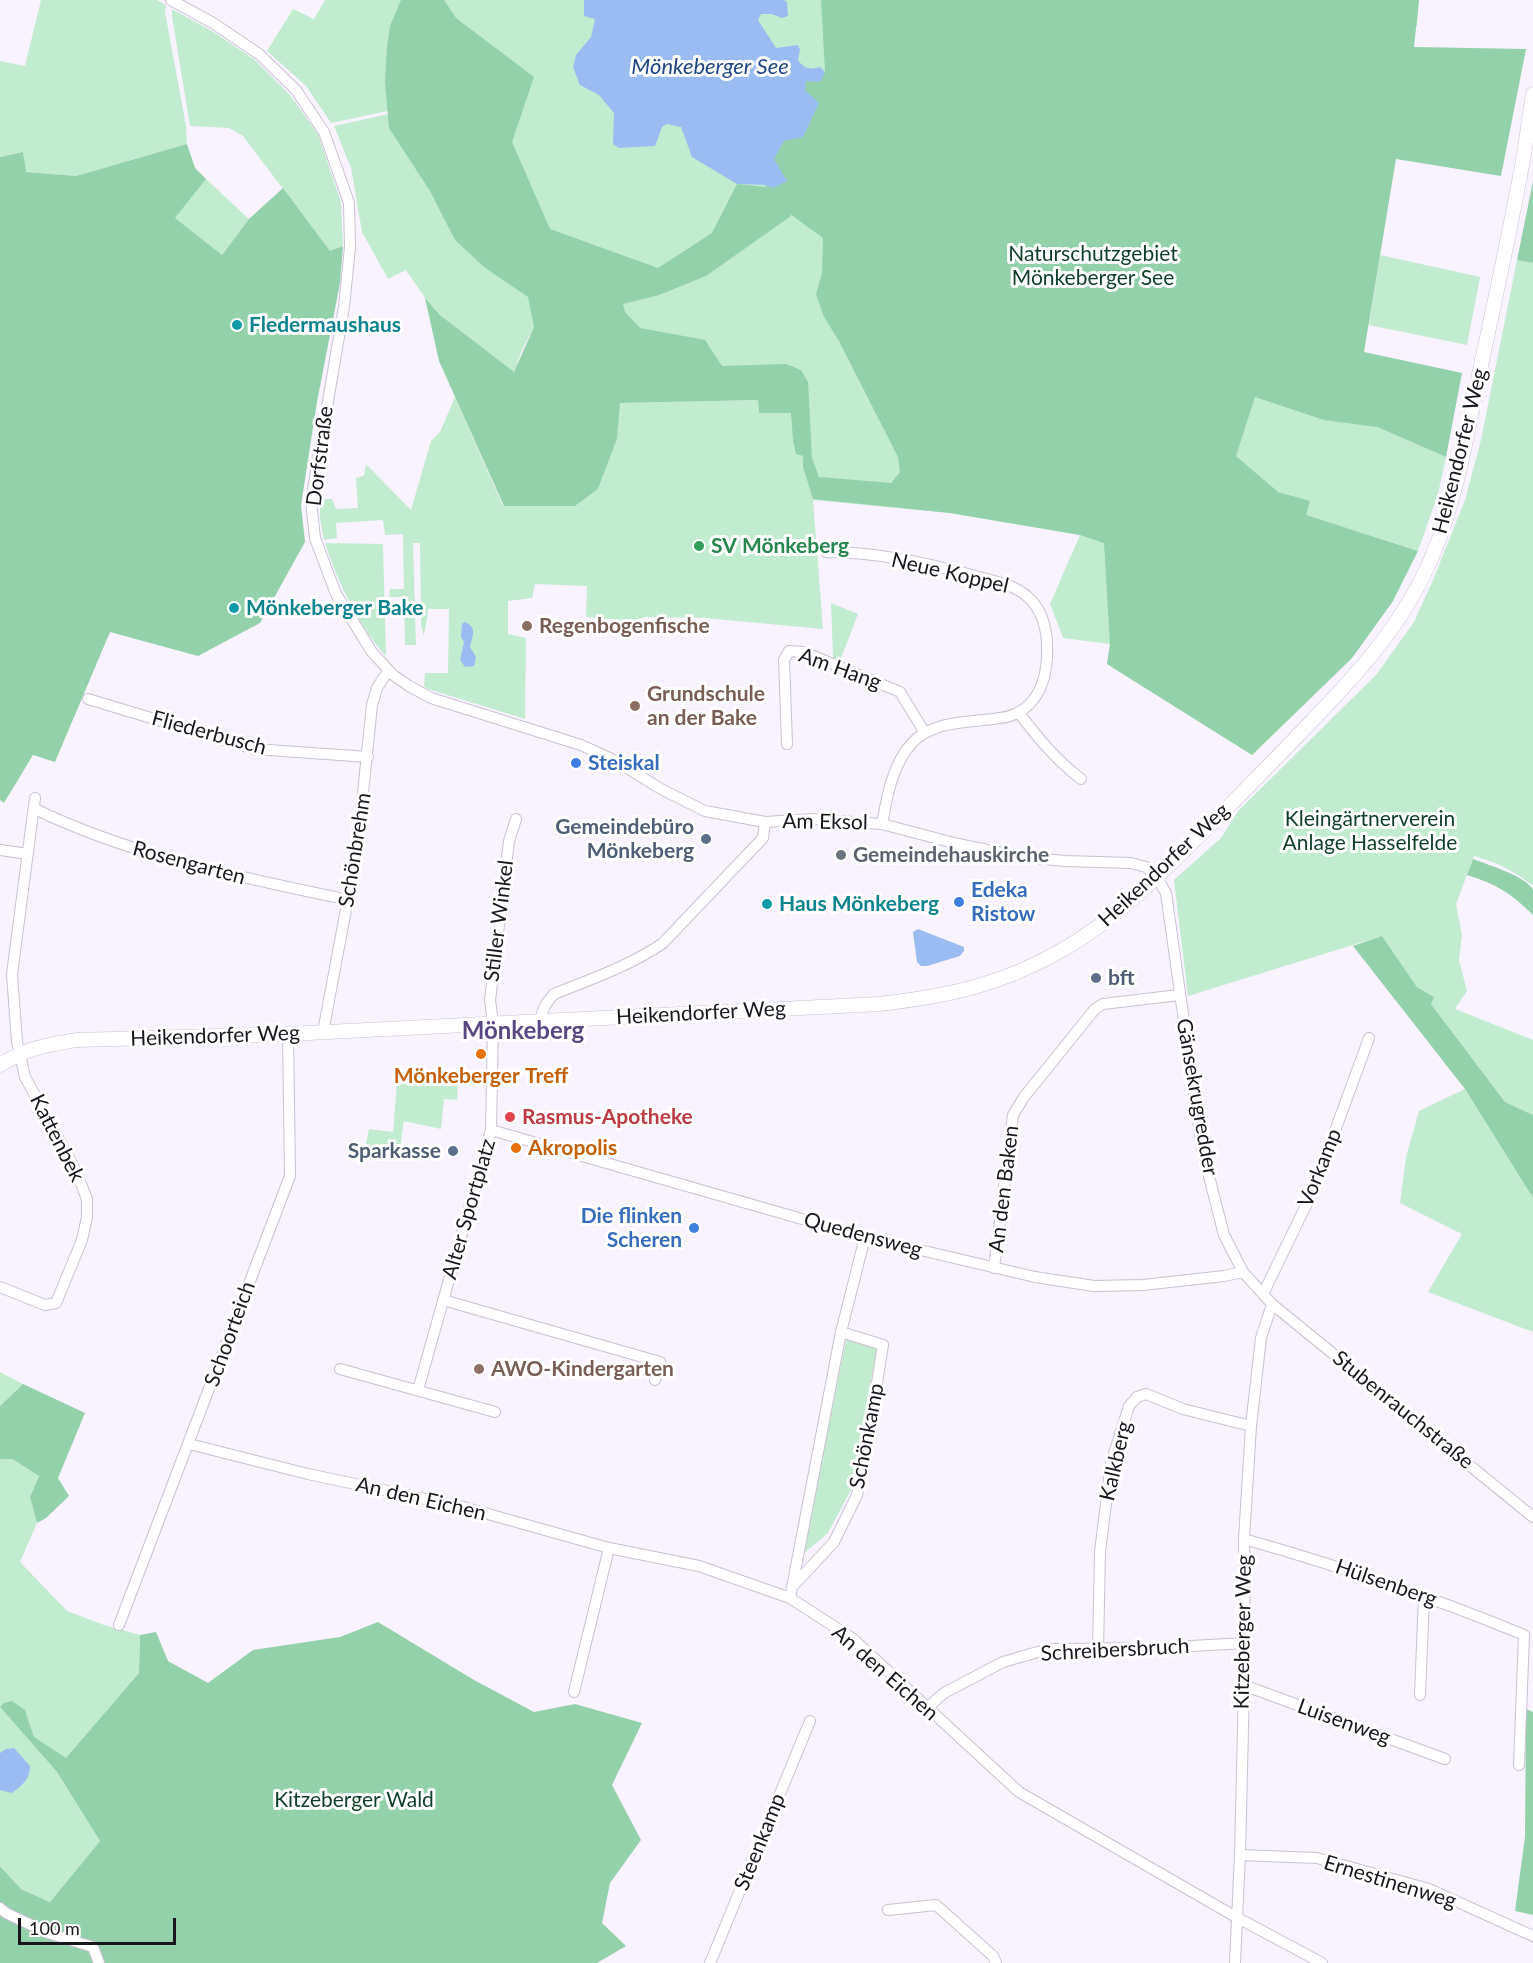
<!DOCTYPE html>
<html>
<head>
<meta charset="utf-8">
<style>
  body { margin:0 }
  #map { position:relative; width:1533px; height:1963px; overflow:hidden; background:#f9f2ff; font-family:Lato,sans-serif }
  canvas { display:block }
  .scale { position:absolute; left:18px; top:1918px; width:158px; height:27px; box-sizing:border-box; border:3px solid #19161d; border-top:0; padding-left:8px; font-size:18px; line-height:21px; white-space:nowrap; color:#19161d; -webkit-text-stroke:4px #fff; paint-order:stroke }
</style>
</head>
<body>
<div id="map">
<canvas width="1533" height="1963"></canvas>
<div class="scale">100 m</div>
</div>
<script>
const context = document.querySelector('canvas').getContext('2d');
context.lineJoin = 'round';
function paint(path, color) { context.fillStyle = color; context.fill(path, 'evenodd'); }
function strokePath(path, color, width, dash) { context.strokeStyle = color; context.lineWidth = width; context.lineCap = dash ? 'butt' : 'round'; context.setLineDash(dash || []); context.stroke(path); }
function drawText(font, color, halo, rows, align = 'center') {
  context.font = font + ' Lato,sans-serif'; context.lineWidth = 6; context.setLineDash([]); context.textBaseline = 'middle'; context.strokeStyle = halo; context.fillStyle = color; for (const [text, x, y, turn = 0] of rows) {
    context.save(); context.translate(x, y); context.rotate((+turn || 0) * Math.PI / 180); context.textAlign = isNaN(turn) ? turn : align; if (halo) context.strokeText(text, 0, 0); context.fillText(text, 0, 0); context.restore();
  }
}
const green = new Path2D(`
  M41,0h116l9,5 -1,7 21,114 1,18 -111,32 -51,-4 -2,-20 -23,5v-96l25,5z
  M325,0h1094l-2,26 -16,-6 -44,329 20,78 69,30 -8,37 -20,57 -72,-23 47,73 -41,57 -100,97 -145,-91 3,-20 -47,-6 -13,-34 30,-69 -130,-22 -137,-13 10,129 -118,-11 -60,-1 -11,4 -48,-4 1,-31 -52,-2 -3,14 -24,3v33l18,4 -1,81 -97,-30 -4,-3 1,-13h23l1,-64h-21c0,10 -3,17 -4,27l-3,-10 -1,-83h-7l3,102h-11l-1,-48h-15l1,-8h14l-1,-55 -18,1 -2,-15 -47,3 1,15 -13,2 -4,-21v-20h12l4,10 22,-1 -2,-30 8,-2 2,-12 45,46 20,-69 9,-9 15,-35 48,109h72l23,-17 19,-50 2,-36 139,-3 1,13h31v-15l-256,-71 -12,23 -8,23 -74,-58 -15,-17 -19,-28 -18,9 -26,-47 -11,-64 -17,-42 54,-12v-3l-57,12 -25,-37 -39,-35 26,-42 21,10z
  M172,9l40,22 42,28 36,36 28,39 23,68 2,44 -13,5 -87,-115 -14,-8 -39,-2 -18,-109z
  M206,179l43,40 -27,36 -48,-37z
  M1380,255l100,22 -13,68 -98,-20z
  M1517,260l16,3v620l-1,2c-18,-14 -36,-23 -58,-29l-18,48 6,31 -3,25 8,31 -12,18 78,31v75l-28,-13 -74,-98 3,-7 -17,-10 -35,-51 -194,60 -14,-116 47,-42 17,-27 138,-136 38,-53 19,-42 32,-80 16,-60z
  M325,543l58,1 3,112c-28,-31 -48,-73 -61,-113z
  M831,603l27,11 -18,47 -7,-3z
  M434,1081l1,3 23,-1 -1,17 -13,-1 -3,30 -37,-8 -5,34 -33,-11 3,-15 24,3 4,-49z
  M1465,1089l68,109v134l-105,-40 34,-58 -62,-31 6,-46 13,-46z
  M846,1340l31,8 -26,142 -23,43 -27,23z
  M0,1372l23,12 -23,22z
  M0,1459h12l27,17 -9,21 7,26 -17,39 47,49 37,14 36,10 -1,38 -73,86 -32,-22 -9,-27 -25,-3 57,65 43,69 -50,61 -29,-13 -21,-23z`);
const forest = new Path2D(`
  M401,0h43l12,18 78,59 -22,65 38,87 108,39 54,-35 25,-49 29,3 -1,-2 8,3 1,-29 10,-18 21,-51 1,-10 14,1 5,-9 -4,-72h598l-5,47 112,2 -25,127 -105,-17 -32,193 98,21 -16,84 -69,-30 -53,-7 -69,-23 -19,59 42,36 32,9 -4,14 112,36 -25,50 -41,57 -100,97 -145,-91 3,-20 -6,-101 -24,-8 -130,-22 -137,-14 -10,-32v-11l-7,-2 -3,-14 -2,-27h-32l-1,-13 -138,3 -3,36 -19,50 -23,17h-71l-65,-145 -14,-63 15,17 74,57 20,-45 -6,-30 -44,-30 -29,-27 -25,-49 -41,-63 -4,-46 2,-35 3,-21zM790,214l33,24 -1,35 -6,21 8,23 15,24 59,116 2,15 -9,11 -72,-6 -7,-19 -4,-76 -7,-12 -15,-6 -64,2 -17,-26 -65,-12 -15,-16 -2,-8 36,-9 47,-19 85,-60z
  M187,144l8,24 11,11 -31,39 47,37 27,-36 34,-31 47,63 13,-5 -3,37 -23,119 -16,103 4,37 -45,81 -62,33 -88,-24 -55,130 -22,-7 -29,48 -4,-3v-643l23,-5 3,20 50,4z
  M1533,181v82l-16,-3z
  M1473,859c13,5 55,18 60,31 0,7 0,18 0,25 -22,-22 -37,-31 -66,-40z
  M1382,936l35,51 17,10 -3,7 74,98 28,13v83l-68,-109 -112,-143z
  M23,1384l62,29 -27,65 11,18 -23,22 -9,5 -7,-26 9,-21 -27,-17h-12v-53z
  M378,1622l96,58 60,32 41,-8 67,19 -30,62 29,55 -31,43 -8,40 24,23 -29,17h-597v-97l21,23 29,13 50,-61 -43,-69 -57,-65 4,-4 8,-2 13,9 9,27 32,21 73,-85 1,-38 16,-3 12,29 40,22 45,-33 87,-13z
  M1526,1709l7,3v203l-18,-4 10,-74z`);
const water = new Path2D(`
  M584,0h200l3,2 1,14 -6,2 -10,-4h-11l-3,6 18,28 22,-3 2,5 -2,10c6,9 12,10 22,7l5,5 -5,10 -14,-1 -1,9 14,13 -16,34 -19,4 -10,18 13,22 -14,7 -8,-3 -28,-1 -45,-27 -11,-30 -14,-3 -5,3 -7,19 -36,2 -6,-4 1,-31 -15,-18 -19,-10 -7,-18 3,-12 15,-18 4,-18 -11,-3z
  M465,622c14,6 6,17 5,25l6,10 -2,9 -9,1 -5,-7 4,-18 -3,-5 1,-13z
  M918,929l46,18v4l-4,5 -33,10h-6l-4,-4 -4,-30z
  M14,1748l16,18c0,14 -8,19 -18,27l-12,-3v-37l6,-4z`);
const minor = new Path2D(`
  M171,0l42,23 46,31 37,36 28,42 25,71 1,44 -6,60 -33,194 4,37 21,56 36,58 21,23 16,11 22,12 150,47 35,16 45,28 44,22 60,11 47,-3 70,5 76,20 64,13 43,4 66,2 15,4 10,9 10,17 36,256 22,86 19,37 29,32 261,213
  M826,552c52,0 103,11 153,25 18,5 37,8 50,21 16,15 19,38 18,59 -1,21 -8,44 -28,55 -7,5 -18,6 -26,7 -27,3 -62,3 -81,24 -20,22 -25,54 -30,81
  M88,699l166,50 114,8
  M1019,713c19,25 37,47 62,66
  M787,744l-3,-84 5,-9 15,1 96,40 25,41
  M35,809c99,48 207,68 313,91
  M0,850l28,4
  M541,1022c0,-12 5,-19 13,-28 37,-15 76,-28 109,-51l100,-105 2,-16
  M323,1032l34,-181 15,-146 5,-17 11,-17
  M491,1130l374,107 170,40 59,9 49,-1 81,-9 19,-4
  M994,1268l19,-153 11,-18 71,-88 8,-5 76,-9
  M0,1287l45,18 11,-2 26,-63 5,-23v-18l-12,-30 -50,-92 -8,-35 -5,-68 23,-176
  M1263,1294l50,-103 56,-153
  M443,1300l217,62 -5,18
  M340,1369l155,43
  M418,1390l73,-260 2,-106 -3,-24 19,-159 7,-22
  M189,1444l119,30 155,33 146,41 90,18 91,32 62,40 167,154 217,125 86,46
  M1244,1539c95,27 189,58 280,96l-5,130
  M793,1586l41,-44 23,-47 13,-68 13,-82 -42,-13
  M790,1598l51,-266 24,-95
  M119,1625l171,-449 -2,-142
  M1098,1649l2,-97 11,-89 18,-57 8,-9 9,-3 37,15 68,17
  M1243,1685l202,74
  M574,1692l35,-144
  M1420,1695l4,-99
  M927,1708l17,-15 59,-31 45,-13 107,-1 90,-5
  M1240,1855l77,3 112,31 104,47
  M0,1908l6,5 42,20 45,14 6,16
  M888,1910l48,-5 57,51 3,7
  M710,1963l100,-242
  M1235,1963l5,-108 5,-212 -1,-104 7,-113 10,-88 11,-34`);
const tertiary = new Path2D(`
  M0,1065c27,-17 46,-20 77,-25l211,-6 591,-30c70,-8 123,-19 185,-55 63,-37 113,-92 165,-143 27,-27 54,-55 81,-83 51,-53 96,-102 124,-171 23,-56 33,-118 45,-177 15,-71 31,-143 44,-215 4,-22 6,-44 10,-66`);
const markers = [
  [237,325,6,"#0f9aa8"],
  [699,546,6,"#2e9e5b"],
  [234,608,6,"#0f9aa8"],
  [527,626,6,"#8d6e63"],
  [635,706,6,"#8d6e63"],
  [576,763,6,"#3f7fe0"],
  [706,839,6,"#5c6f8a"],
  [841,855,6,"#6b7280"],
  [959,902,6,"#3f7fe0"],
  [767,904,6,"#0f9aa8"],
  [1096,978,6,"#5c6f8a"],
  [481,1054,6,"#e8710a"],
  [510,1117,6,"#e0444e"],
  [516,1148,6,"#e8710a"],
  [453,1151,6,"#5c6f8a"],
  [694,1228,6,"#3f7fe0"],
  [479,1369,6,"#8d6e63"]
];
const parkNames = [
  ["Naturschutzgebiet",1093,254],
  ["Mönkeberger See",1093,278],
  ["Kleingärtnerverein",1370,819],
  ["Anlage Hasselfelde",1370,843],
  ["Kitzeberger Wald",354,1800]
];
const cultureNames = [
  ["Fledermaushaus",249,325],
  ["Mönkeberger Bake",246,608],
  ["Haus Mönkeberg",779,904]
];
const streetNames = [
  ["Heikendorfer Weg",1460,451,-76],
  ["Dorfstraße",320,456,-83],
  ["Neue Koppel",950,573,13],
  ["Am Hang",840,669,20],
  ["Fliederbusch",209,733,15],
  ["Am Eksol",825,822,1],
  ["Schönbrehm",355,850,-81],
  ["Rosengarten",189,863,15],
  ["Heikendorfer Weg",1164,865,-43],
  ["Stiller Winkel",499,921,-83],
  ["Heikendorfer Weg",701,1013,-3],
  ["Heikendorfer Weg",215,1036,-2],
  ["Gänsekrugredder",1197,1097,80],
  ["Kattenbek",57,1138,63],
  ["Vorkamp",1320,1168,-68],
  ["An den Baken",1004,1189,-83],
  ["Alter Sportplatz",469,1209,-74],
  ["Quedensweg",863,1235,15],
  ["Schoorteich",230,1334,-70],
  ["Stubenrauchstraße",1403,1410,39],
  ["Schönkamp",867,1436,-79],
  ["Kalkberg",1116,1461,-77],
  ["An den Eichen",421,1499,13],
  ["Hülsenberg",1386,1583,19],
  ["Kitzeberger Weg",1243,1632,-89],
  ["Schreibersbruch",1115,1650,-3],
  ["An den Eichen",885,1673,41],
  ["Luisenweg",1344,1722,20],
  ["Steenkamp",760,1842,-68],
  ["Ernestinenweg",1390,1882,17]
];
const leisureNames = [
  ["SV Mönkeberg",711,546]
];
const educationNames = [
  ["Regenbogenfische",539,626],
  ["Grundschule",647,694],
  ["an der Bake",647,718],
  ["AWO-Kindergarten",491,1369]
];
const shopNames = [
  ["Steiskal",588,763],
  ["Edeka",971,890],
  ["Ristow",971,914],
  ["Die flinken",682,1216,"right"],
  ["Scheren",682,1240,"right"]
];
const serviceNames = [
  ["Gemeindebüro",694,827],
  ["Mönkeberg",694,851],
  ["bft",1108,978,"left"],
  ["Sparkasse",441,1151]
];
const worshipNames = [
  ["Gemeindehauskirche",853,855]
];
const foodNames = [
  ["Mönkeberger Treff",481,1076],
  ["Akropolis",528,1148,"left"]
];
const healthNames = [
  ["Rasmus-Apotheke",522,1117]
];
const waterNames = [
  ["Mönkeberger See",710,67]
];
const quarterNames = [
  ["Mönkeberg",523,1031]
];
paint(green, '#c2ecd0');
paint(forest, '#93d1aa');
paint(water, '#9bbcf2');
strokePath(minor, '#cbc0d4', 12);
strokePath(tertiary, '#cbc0d4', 15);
strokePath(minor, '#fff', 10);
strokePath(tertiary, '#fff', 14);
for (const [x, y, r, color] of markers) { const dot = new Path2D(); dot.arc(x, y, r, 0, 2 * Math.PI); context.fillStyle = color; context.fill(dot); strokePath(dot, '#fff', 2); }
drawText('21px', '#0e3f26', '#fff', parkNames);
drawText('bold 21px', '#0d838f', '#fff', cultureNames, 'left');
drawText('21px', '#19161d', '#fff', streetNames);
drawText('bold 21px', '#27864d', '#fff', leisureNames, 'left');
drawText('bold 21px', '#785e54', '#fff', educationNames, 'left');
drawText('bold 21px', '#366cbe', '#fff', shopNames, 'left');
drawText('bold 21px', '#4e5e75', '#fff', serviceNames, 'right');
drawText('bold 21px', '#5b616d', '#fff', worshipNames, 'left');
drawText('bold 21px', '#c56008', '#fff', foodNames);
drawText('bold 21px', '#be3a42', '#fff', healthNames, 'left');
drawText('italic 22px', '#1f4584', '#fff', waterNames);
drawText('bold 24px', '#5b4684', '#fff', quarterNames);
</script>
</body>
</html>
